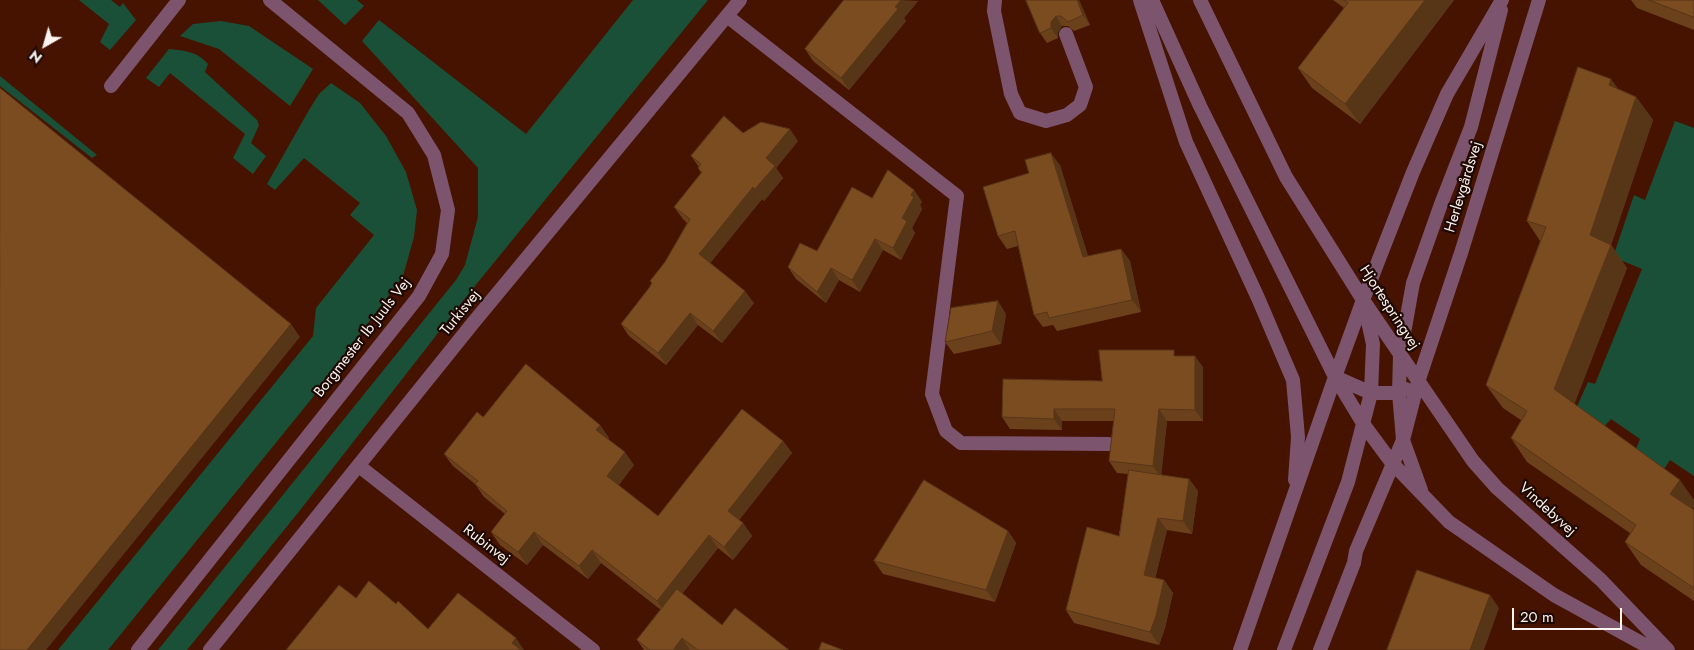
<!DOCTYPE html>
<html>
<head>
<meta charset="utf-8">
<style>
  body { margin:0 }
  #map { position:relative; width:1694px; height:650px; overflow:hidden; background:#461300; font-family:Jost,sans-serif }
  canvas { display:block }
  .north { position:absolute; left:20px; top:20px; width:50px; height:50px; -webkit-text-stroke:4px #1e0802; paint-order:stroke; rotate:218deg; font-size:14px; font-weight:700; line-height:20px; text-align:center; color:#faf3f0 }
  .north::after { content:''; display:block; margin:auto; width:18px; height:22px; background:#faf3f0; clip-path:polygon(50% 0,100% 100%,50% 72%,0 100%) }
  .scale { position:absolute; left:1512px; top:608px; width:110px; height:22px; box-sizing:border-box; border:2px solid #faf3f0; border-top:0; padding-left:6px; font-size:15px; line-height:18px; white-space:nowrap; color:#faf3f0; -webkit-text-stroke:4px #1e0802; paint-order:stroke }
</style>
</head>
<body>
<div id="map">
<canvas width="1694" height="650"></canvas>
<div class="north">N</div>
<div class="scale">20 m</div>
</div>
<script>
const context = document.querySelector('canvas').getContext('2d');
context.lineJoin = 'round';
function paint(path, color) { context.fillStyle = color; context.fill(path, 'evenodd'); }
function strokePath(path, color, width, dash) { context.strokeStyle = color; context.lineWidth = width; context.lineCap = dash ? 'butt' : 'round'; context.setLineDash(dash || []); context.stroke(path); }
function drawText(font, color, halo, rows, align = 'center') {
  context.font = font + ' Jost,sans-serif'; context.lineWidth = 4.5; context.setLineDash([]); context.textBaseline = 'middle'; context.strokeStyle = halo; context.fillStyle = color; for (const [text, x, y, turn = 0] of rows) {
    context.save(); context.translate(x, y); context.rotate((+turn || 0) * Math.PI / 180); context.textAlign = isNaN(turn) ? turn : align; if (halo) context.strokeText(text, 0, 0); context.fillText(text, 0, 0); context.restore();
  }
}
const green = new Path2D(`
  M79,0h32l9,7 3,-4 13,17 -26,30 -10,-8 9,-18z
  M318,0h39l7,6 -19,19z
  M633,0h75l-238,292 -169,217 -114,141h-29l298,-370 9,-15 13,-48v-49l-116,-127 17,-21 147,114z
  M221,21l28,5 64,43 -23,37 -71,-57 -39,-13 13,-12z
  M169,49c16,2 28,2 39,15l-3,8 52,48 2,5 -8,18 15,13 -13,18 -20,-16 12,-24 -75,-61 -11,14 -13,-9z
  M0,76l97,79 -5,3 -92,-72z
  M331,83l29,20 26,33 20,36 11,38 -3,27 -11,39 -90,121 -205,253h-50l255,-314 3,-28 58,-73 -24,-20 10,-12 -56,-45 -29,32 -8,-6 42,-74 10,-16z
  M1675,121l19,7v348l-24,-16 -6,9 -28,-20 4,-10 -29,-20 -9,10 -27,-18 13,-29 7,2 47,-115 -29,-12 21,-62 11,5z`);
const service = new Path2D(`
  M995,0l-1,11 17,83 9,19 26,8 21,-6 13,-10 6,-18 -20,-53
  M727,16l230,180 -25,198 14,37 15,12 148,1
  M111,86l68,-86
  M138,650l281,-354 23,-42 6,-44 -14,-55 -26,-42 -138,-113`);
const minor = new Path2D(`
  M359,466l234,184
  M210,650l263,-327 267,-323`);
const tertiary = new Path2D(`
  M1140,0l46,142 72,156 35,82 5,57 -3,43
  M1152,0l48,106 135,271 29,48 28,38 57,59 105,73 100,55
  M1200,0l86,177 77,123 110,161 24,27 104,92 67,70
  M1335,377l36,16h28l7,-4
  M1421,490l-18,-50 -4,-47 1,-38 13,-72 28,-79 30,-77 30,-117
  M1240,650l95,-273 28,-77 50,-128 34,-78 55,-94
  M1284,650l64,-168 23,-89 2,-49 -8,-36
  M1320,650l34,-87 2,-12 47,-111 15,-58 44,-132 77,-250`);
const wall = new Path2D(`
  M844,0l74,1 -14,17 2,3 -57,69 -36,-29 -8,-12z
  M1026,0h53l11,25 -16,6 -6,-5h-6l-4,6v6l-11,5 -7,-10z
  M1333,0h121l-94,124 -48,-36 -14,-20 46,-60z
  M1631,0h63v30l-57,-22z
  M1619,89l17,8 17,23 -42,125 16,23 -53,136 120,96v7l-1,2 1,1v91l-53,-36 -16,-23 5,-9 -103,-71 -16,-24 10,-18 -18,-12 -17,-23 54,-144 -13,-20z
  M743,133l55,8 -22,27 7,10 -19,23 -2,-2 -52,64 44,40 -32,40 -24,-18 -32,40 -37,-29 -8,-12 28,-36 3,-4 -2,-3 15,-19 22,-39 -4,-4 -9,-12 27,-34 -3,-5 1,-1 -8,-11z
  M1060,165l28,91 33,-7 9,12 11,51 -84,19 -4,-6 -10,2 -9,-12 -16,-69 -11,3 -9,-13z
  M914,190l8,12 -2,3 2,4 -10,19 3,5 -14,27 -18,-10 -23,42 -21,-12 -13,23 -30,-24 -8,-12 29,-16 55,-53z
  M1006,314l-5,30 -47,10 -9,-12z
  M1178,356l25,11v54h-36l-6,54 28,4 9,12 -6,43 -25,-4 -12,48 9,2 9,13 -8,35 -6,17 -85,-22 -8,-13 53,-74 9,-62 -11,-1 -8,-12 5,-40h-52v9l-52,-1 -8,-12 100,-36z
  M483,417l117,8 9,13 -1,1 26,26 -16,20 40,31 125,-75 9,12 -53,67 4,3 9,13 -19,24 -15,-12 -36,46 40,31 67,25h-145l-7,-10 24,-30 -60,-47 -13,16 -45,-34 -16,20 -27,-20 -9,-13 14,-18 -21,-17 -9,-13 -22,-18 -9,-12z
  M1008,531l8,12 -21,59 -112,-28 -9,-13z`);
const shadedWall = new Path2D(`
  M901,0l17,1 -14,17 2,3 -57,69 -8,-12z
  M1077,0h2l11,25 -7,-10z
  M1425,0h29l-94,124 -15,-20z
  M1056,16l6,10 -4,6v6l-7,-10v-6z
  M1611,79l17,23 -19,-17z
  M1636,97l17,23 -42,125 16,23 -56,145 -17,-24 36,-154z
  M790,129l8,12 -22,27 7,10 -19,23 -9,-12 11,-31z
  M1051,153l9,12 32,105 -9,-13z
  M753,187l9,12 -54,67 -9,-12z
  M914,190l8,12 -2,3 2,4 -10,19 3,5 -14,27 -8,-12 18,-53z
  M875,239l8,11 -23,42 -8,-12z
  M1121,249l9,12 11,51 -9,-12z
  M831,268l8,12 -13,23 -9,-11z
  M745,291l9,12 -32,40 -9,-12z
  M998,301l8,13 -5,30 -9,-13z
  M690,313l8,12 -32,40 -8,-12z
  M291,324l9,13 -254,313h-19z
  M1195,356l8,11v54l-8,-11z
  M1054,409l8,12v9l-8,-11z
  M1159,409l8,12 -6,57 -8,-12z
  M600,425l9,13 -4,4 -9,-12z
  M783,441l9,12 -56,71 -8,-13z
  M625,452l9,13 -18,24 -9,-13z
  M1189,479l9,12 -6,43 -9,-13z
  M1680,480l14,20v7l-7,11 -17,-24z
  M1158,518l9,12 -14,58 -9,-13z
  M743,523l9,13 -19,24 -9,-13z
  M1008,531l8,12 -21,59 -9,-12z
  M534,532l9,13 -16,20 -9,-13z
  M709,535l9,13 -52,66 -9,-13z
  M592,550l9,13 -13,16 -9,-13z
  M1164,580l9,13 -8,35 -6,17 -9,-13z
  M1490,595l9,13 -15,42h-14z
  M516,638l8,12h-6l-6,-7z
  M682,638l8,12h-17z`);
const building = new Path2D(`
  M844,0h57l-6,7 3,2 -57,69 -36,-29z
  M1026,0h51l6,15 -15,7 -7,-6h-5l-5,6v6l-11,5z
  M1344,0h81l-80,104 -47,-36 50,-65z
  M1649,0h45v17z
  M1578,67l33,12 -2,6 27,12 -46,138 21,10 -57,144 126,91 -10,14 24,16v78l-69,-46 11,-17 -125,-87 16,-27 -41,-26 60,-158 -19,-6z
  M0,88l291,236 -264,326h-27z
  M724,116l19,17 18,-11 29,7 -24,29 9,8 -20,23 -2,-2 -54,67 46,37 -32,40 -23,-18 -32,40 -37,-29 28,-36 3,-5 -2,-2 15,-19 25,-43 -16,-12 28,-35 -4,-4 3,-4 -10,-8z
  M1051,153l32,104 38,-8 11,51 -83,18 -2,-6 -13,3 -19,-84 -17,5 -15,-49 46,-14 -4,-13z
  M888,170l26,20 -3,5 3,2 -12,21 5,3 -14,27 -18,-9 -23,41 -21,-12 -14,24 -29,-25 12,-24 17,8 35,-64 20,11z
  M998,301l-6,30 -47,11 6,-34z
  M1099,350h75v6h21v54l-36,-1 -6,57 -44,-5 6,-52h-61v10l-52,-2 1,-38 99,2z
  M526,364l74,61 -4,5 29,22 -18,24 51,40 84,-107 41,32 -55,70 15,12 -19,24 -15,-12 -52,66 -65,-51 -13,16 -45,-34 -16,20 -27,-20 16,-21 -32,-27 3,-3 -34,-27 33,-42 6,5z
  M1129,470l60,9 -6,42 -25,-3 -14,57 20,5 -8,36 -6,16 -84,-22 21,-83 32,9z
  M924,480l84,51 -22,59 -112,-29z
  M1417,570l73,25 -20,55h-83z
  M369,581l27,23 2,-3 30,28 30,-36 58,45 -4,5 9,7h-235l53,-65 17,13z
  M677,589l45,36 13,-17 54,42h-91l-16,-12 -9,12h-23l-13,-10z
  M822,642l21,8h-24z`);
const streetNames = [
  ["Herlevgårdsvej",1464,187,-73],
  ["Hjortespringvej",1389,308,57],
  ["Turkisvej",461,313,-51],
  ["Borgmester Ib Juuls Vej",363,338,-52],
  ["Vindebyvej",1547,510,42],
  ["Rubinvej",486,545,38]
];
paint(green, '#1a5038');
strokePath(service, '#7c546e', 14);
strokePath(minor, '#7c546e', 14);
strokePath(tertiary, '#7c546e', 14);
paint(wall, '#6b411c');
paint(shadedWall, '#573517');
paint(building, '#7c4c21');
strokePath(building, '#573517', 1);
drawText('15px', '#faf3f0', '#1e0802', streetNames);
</script>
</body>
</html>
